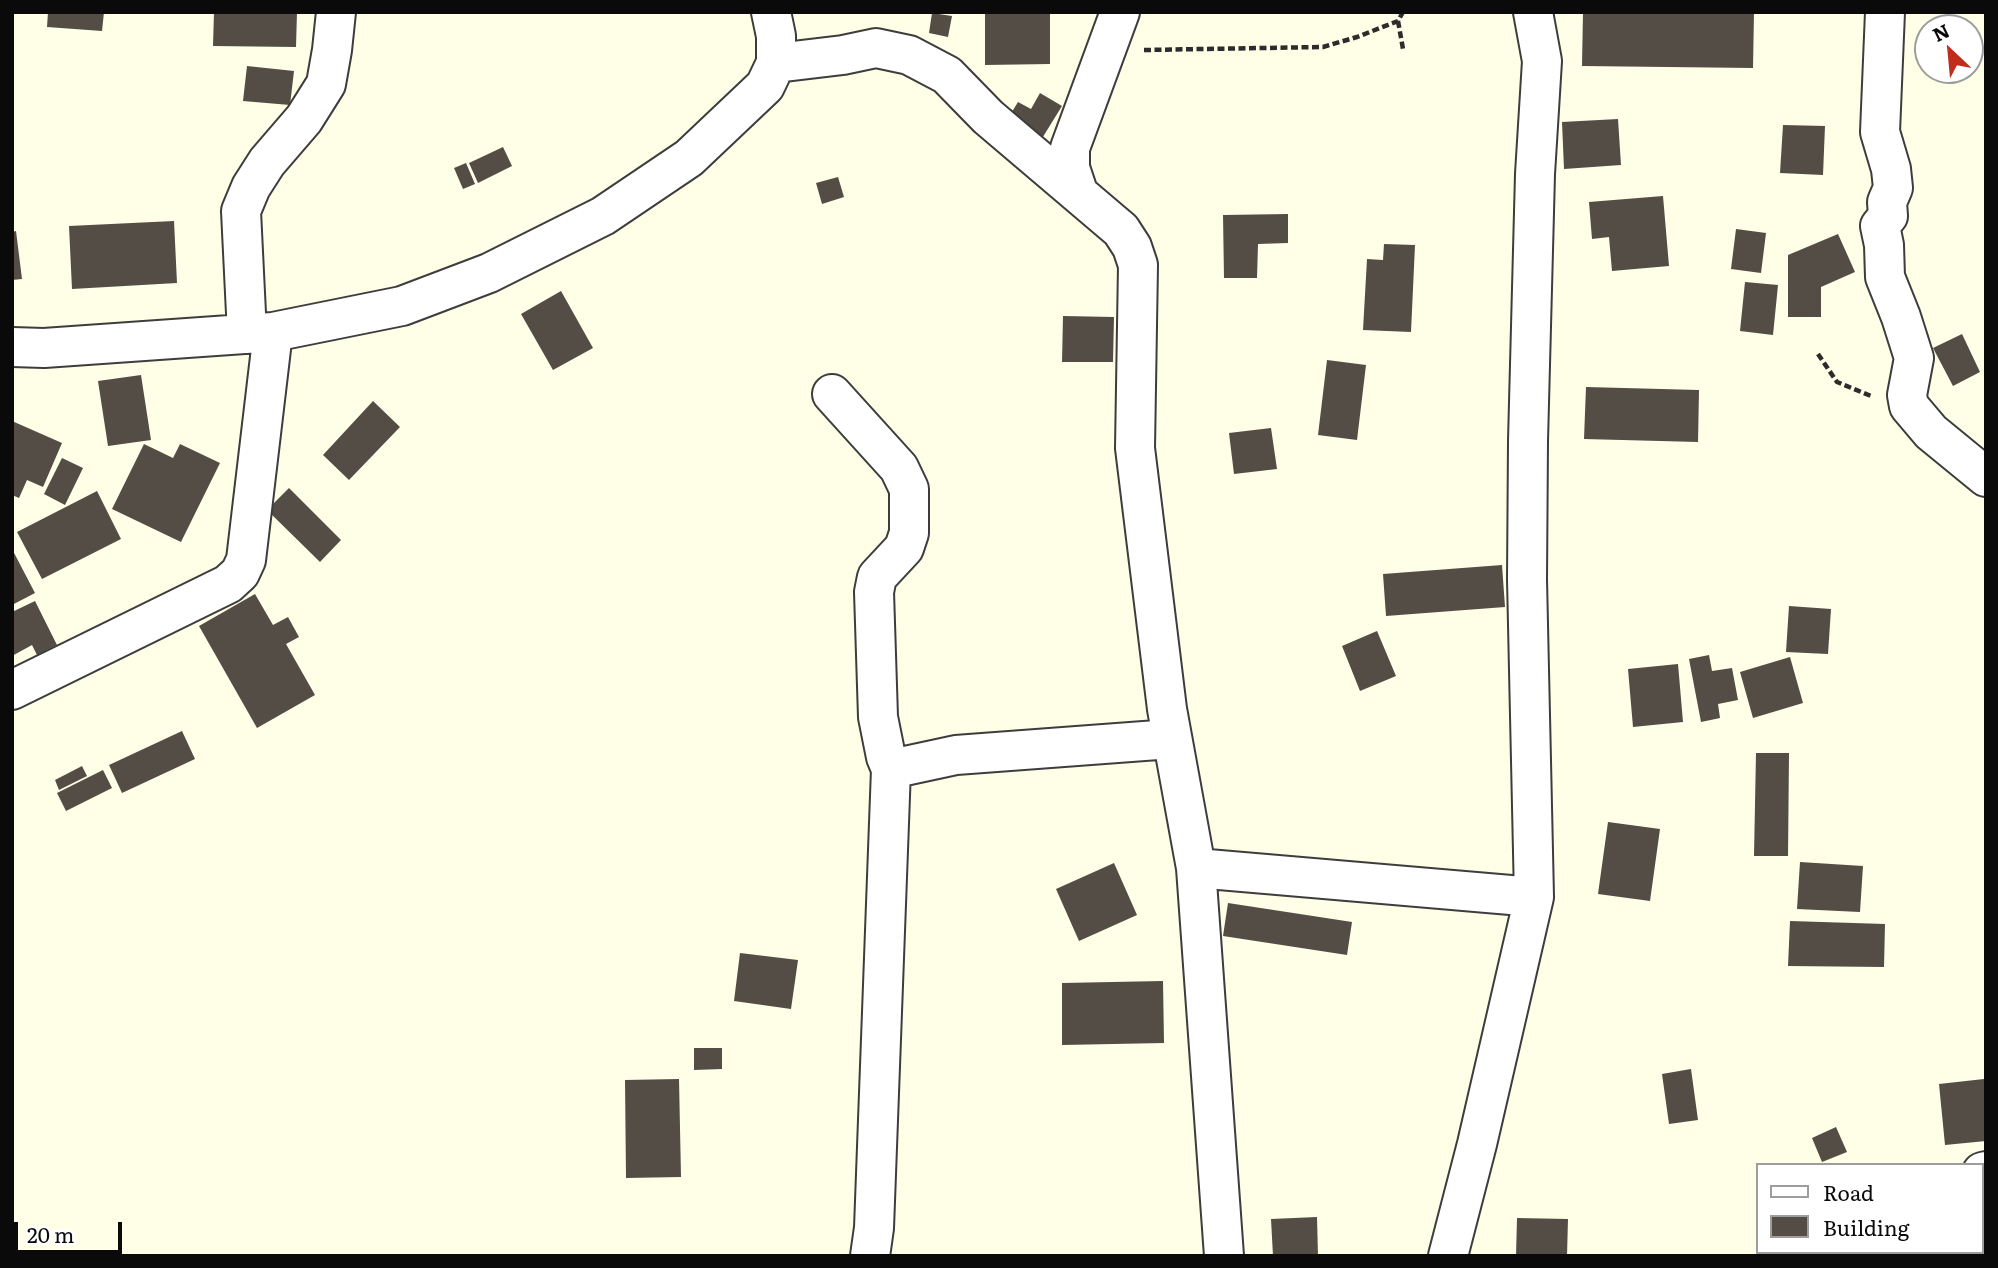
<!DOCTYPE html>
<html>
<head>
<meta charset="utf-8">
<style>
  body { margin:0 }
  #map { position:relative; width:1998px; height:1268px; overflow:hidden; background:#fffee7; font-family:Literata,serif }
  canvas { display:block }
  .frame { position:absolute; inset:0; border:14px solid #0a0a0a; pointer-events:none }
  .legend { position:absolute; left:1756px; top:1163px; width:228px; height:91px; box-sizing:border-box; background:#fff; border:2px solid #9d9d9d; margin:0; padding:9px 12px; list-style:none; font-size:21px; color:#0a0a0a }
  .legend li { display:flex; align-items:center; gap:14px; height:35px }
  .legend b { width:35px; border:2px solid #9d9d9d }
  .north { position:absolute; left:1914px; top:14px; width:70px; height:70px; box-sizing:border-box; background:#fff; border:2px solid #9d9d9d; border-radius:50%; rotate:334deg; font-size:19px; font-weight:700; line-height:28px; text-align:center; color:#0a0a0a }
  .north::after { content:''; display:block; margin:auto; width:24px; height:32px; background:#c02d1c; clip-path:polygon(50% 0,100% 100%,50% 72%,0 100%) }
  .scale { position:absolute; left:14px; top:1222px; width:108px; height:32px; box-sizing:border-box; border:4px solid #0a0a0a; border-top:0; padding-left:9px; font-size:21px; line-height:24px; white-space:nowrap; color:#0a0a0a; -webkit-text-stroke:5px #fff; paint-order:stroke }
</style>
</head>
<body>
<div id="map">
<canvas width="1998" height="1268"></canvas>
<div class="frame"></div>
<ul class="legend">
<li><b style="height:9px;background:#fff"></b>Road</li>
<li><b style="height:19px;background:#534d46"></b>Building</li>
</ul>
<div class="north">N</div>
<div class="scale">20 m</div>
</div>
<script>
const context = document.querySelector('canvas').getContext('2d');
context.lineJoin = 'round';
function paint(path, color) { context.fillStyle = color; context.fill(path, 'evenodd'); }
function strokePath(path, color, width, dash) { context.strokeStyle = color; context.lineWidth = width; context.lineCap = dash ? 'butt' : 'round'; context.setLineDash(dash || []); context.stroke(path); }
const building = new Path2D(`
  M48,12h56l-2,19 -55,-4z
  M214,12h83l-1,35 -83,-1z
  M985,12h65v52l-65,1z
  M1583,12h171l-1,56 -171,-2z
  M932,13l20,3 -4,21 -19,-4z
  M247,66l47,5 -4,34 -47,-4z
  M1040,93l22,13 -21,34 -34,-20 11,-18 13,7z
  M1618,119l3,46 -57,4 -2,-47z
  M1783,125l42,1 -2,49 -43,-2z
  M503,147l9,19 -34,17 -9,-20z
  M466,163l9,21 -12,5 -9,-21z
  M838,177l6,20 -22,7 -6,-21z
  M1663,196l6,70 -57,5 -3,-34 -17,2 -3,-37z
  M1288,214v29l-30,1 -1,34h-33l-1,-63z
  M174,221l3,62 -105,6 -3,-63z
  M1736,229l30,4 -5,40 -30,-4z
  M16,231l6,48 -10,1v-48z
  M1838,234l17,38 -34,15v30h-33v-62z
  M1384,244l31,1 -4,87 -48,-2 4,-71 16,1z
  M1745,282l33,3 -5,50 -33,-4z
  M561,291l32,57 -40,22 -32,-56z
  M1063,316l51,1 -1,45h-51z
  M1962,334l18,38 -27,14 -20,-38z
  M1327,360l39,5 -9,75 -39,-5z
  M141,375l10,65 -43,6 -10,-65z
  M1586,387l113,3 -1,52 -114,-3z
  M373,401l27,26 -51,53 -26,-25z
  M12,421l50,22 -19,44 -16,-7 -8,18 -7,-3z
  M1271,428l6,41 -43,5 -5,-41z
  M144,444l29,14 7,-14 40,19 -39,79 -69,-33z
  M62,458l21,10 -18,37 -21,-11z
  M289,488l52,52 -21,22 -53,-52z
  M97,491l24,48 -79,40 -25,-47z
  M12,549l23,44 -23,12z
  M1502,565l3,42 -119,9 -3,-42z
  M255,594l18,31 15,-8 11,20 -13,7 29,51 -58,33 -58,-102z
  M35,601l22,44 -20,10 -5,-10 -20,11v-44z
  M1789,606l42,3 -3,45 -42,-2z
  M1377,631l19,45 -36,15 -18,-45z
  M1709,655l3,16 20,-3 6,32 -20,4 2,14 -19,4 -12,-63z
  M1790,657l13,46 -50,15 -13,-46z
  M1678,664l5,58 -50,5 -5,-58z
  M182,731l13,28 -73,34 -13,-28z
  M1756,753h33l-1,103h-34z
  M82,766l5,10 -28,14 -4,-10z
  M103,770l9,18 -46,23 -9,-18z
  M1608,822l52,7 -10,72 -52,-7z
  M1800,862l63,4 -3,46 -63,-3z
  M1114,863l23,52 -58,26 -23,-52z
  M1228,903l124,19 -5,33 -124,-19z
  M1790,921l95,3 -1,43 -96,-1z
  M740,953l58,7 -7,49 -57,-8z
  M1163,981l1,62 -102,2v-62z
  M694,1048h28v21l-28,1z
  M1691,1069l7,51 -29,4 -7,-50z
  M679,1079l2,98 -55,1 -1,-98z
  M1984,1079l2,62 -41,4 -6,-61z
  M1836,1127l11,25 -25,10 -10,-24z
  M1317,1217l1,39h-45l-2,-37z
  M1517,1218l51,1 -1,37h-51z`);
const path = new Path2D(`
  M1398,21l5,28
  M1144,50l179,-3 34,-10 41,-16 5,-9
  M1818,354l19,28 34,14`);
const minor = new Path2D(`
  M1885,12l-5,120 11,37 2,19 -6,14 1,14 -8,10 4,19 1,32 16,40 13,41 -7,37 2,11 22,26 55,45
  M776,63l67,-8 33,-7 33,7 38,20 41,42 133,113 11,17 6,18 -3,183 32,261 29,159 28,388
  M1078,192l-8,-24v-20l50,-136
  M247,334l-6,-123 10,-24 16,-25 37,-43 22,-35 6,-34 4,-38
  M12,347l32,1 229,-16 129,-26 87,-33 114,-57 86,-58 76,-72 11,-23v-27l-5,-24
  M832,394l67,74 10,21v44l-5,15 -27,29 -3,15 4,125 8,40 5,12
  M12,690l216,-106 12,-11 6,-13 27,-228
  M1196,868l338,29
  M1982,1172l4,-1
  M870,1256l4,-28 17,-459 65,-14 215,-16
  M1448,1256l29,-112 57,-247 -7,-318 1,-138 7,-267 7,-113 -9,-49
  M1824,1256l7,-4`);
paint(building, '#534d46');
strokePath(minor, '#3d3d3d', 42);
strokePath(path, '#2c2c2c', 4.5, [7, 3.5]);
strokePath(minor, '#fff', 38);
</script>
</body>
</html>
